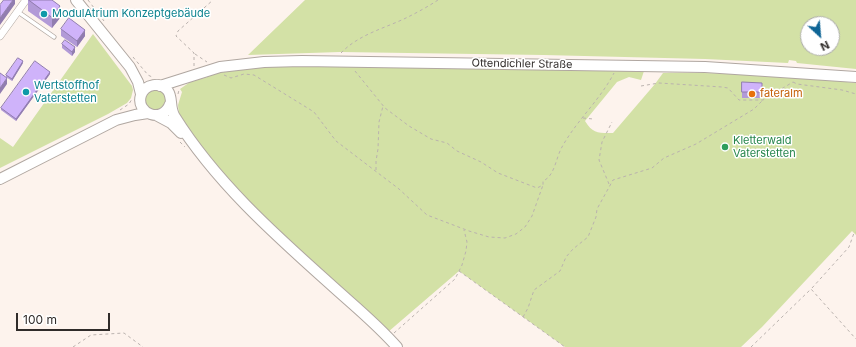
<!DOCTYPE html>
<html>
<head>
<meta charset="utf-8">
<style>
  body { margin:0 }
  #map { position:relative; width:856px; height:347px; overflow:hidden; background:#fdf3ed; font-family:Inter,sans-serif }
  canvas { display:block }
  .north { position:absolute; left:800px; top:16px; width:40px; height:40px; box-sizing:border-box; background:#fff; border:1px solid #acabaa; border-radius:50%; rotate:154deg; font-size:11px; font-weight:700; line-height:16px; text-align:center; color:#302c2a }
  .north::after { content:''; display:block; margin:auto; width:14px; height:18px; background:#0f6596; clip-path:polygon(50% 0,100% 100%,50% 72%,0 100%) }
  .scale { position:absolute; left:16px; top:313px; width:94px; height:18px; box-sizing:border-box; border:2px solid #302c2a; border-top:0; padding-left:5px; font-size:12px; line-height:14px; white-space:nowrap; color:#302c2a; -webkit-text-stroke:3px #fff; paint-order:stroke }
</style>
</head>
<body>
<div id="map">
<canvas width="856" height="347"></canvas>
<div class="north">N</div>
<div class="scale">100 m</div>
</div>
<script>
const context = document.querySelector('canvas').getContext('2d');
context.lineJoin = 'round';
function paint(path, color) { context.fillStyle = color; context.fill(path, 'evenodd'); }
function strokePath(path, color, width, dash) { context.strokeStyle = color; context.lineWidth = width; context.lineCap = dash ? 'butt' : 'round'; context.setLineDash(dash || []); context.stroke(path); }
function drawText(font, color, halo, rows, align = 'center') {
  context.font = font + ' Inter,sans-serif'; context.lineWidth = 3; context.setLineDash([]); context.textBaseline = 'middle'; context.strokeStyle = halo; context.fillStyle = color; for (const [text, x, y, turn = 0] of rows) {
    context.save(); context.translate(x, y); context.rotate((+turn || 0) * Math.PI / 180); context.textAlign = isNaN(turn) ? turn : align; if (halo) context.strokeText(text, 0, 0); context.fillText(text, 0, 0); context.restore();
  }
}
const green = new Path2D(`
  M305,0h551v69l-59,-6 -1,-2 -7,-1 -1,3 -83,-4 -161,-4 -204,-3 -92,3zM808,24h24v24h-24z
  M93,34l39,52 1,4 -2,8 -4,5 -19,11 -108,54v-30l13,9z
  M302,65l342,6 -3,9 -12,-3 -12,5 -32,39c8,13 14,12 28,12l42,-49 8,-11c65,-1 129,4 193,10v152l-4,-4 -90,96 -21,20h-176l-106,-76 -71,61 -79,-72 -79,-78 -27,-32 -24,-35 -1,-10 4,-13 -2,-3 13,-9 12,-2 19,-8 37,-3z
  M145 100a11 11 0 1 1 22 0a11 11 0 1 1-22 0Z`);
const path = new Path2D(`
  M88,0l16,21
  M341,53c18,-19 45,-25 67,-36 10,-5 21,-11 30,-17
  M195,54l12,8
  M133,57l15,18 4,2
  M194,66v-13l-18,-17 2,-5 35,-31
  M355,71l30,37 24,18 22,13 16,4 10,8 24,11 17,11 39,15 6,-3v-4c12,-5 13,-24 19,-34 15,-27 38,-47 52,-74
  M224,75l7,3 13,-4 10,1 60,37 22,29 63,48 28,26 42,16 20,6 16,1 11,-4 9,-7 7,-11 11,-31
  M793,82l4,2 45,6 14,4
  M641,86l18,-3 63,4 6,1 11,12h24l30,-18
  M178,94l1,-4
  M120,110l9,-6 3,-5
  M583,118l10,1
  M180,142l5,5
  M376,170v-9l2,-12 1,-27 4,-16
  M609,184l-10,-24 3,-18 10,-20
  M459,271l106,76
  M812,288l37,-41 5,-14 2,-1
  M523,317l5,-9 6,-18 26,-19 6,-14 7,-8 15,-12 8,-20 1,-8 16,-29 39,-12 12,-10 32,-14 58,-35 9,-9
  M394,333l61,-54 7,-14 4,-14 1,-9 -3,-12
  M73,347l18,-12 33,-2 19,14
  M751,347l60,-58 45,50`);
const lane = new Path2D(`
  M18,12l36,25`);
const street = new Path2D(`
  M0,36l26,-36`);
const secondary = new Path2D(`
  M76,0l54,67 8,15 3,12
  M160,86l60,-19 44,-5 38,-1 403,6 151,10
  M170,104c-7,20 -35,10 -29,-9 4,-11 20,-14 27,-4 5,7 1,17 7,26 40,64 98,116 154,166 23,21 47,40 68,64
  M156,115l15,8 10,10
  M0,179l116,-59 19,-5 13,-2`);
const wall = new Path2D(`
  M28,0h24l8,18 -8,10 -24,-17z
  M61,29l24,7 -8,11 -16,-11z
  M62,44l13,8 -3,4 -10,-8z
  M23,63l-11,18 -6,-4v-2z
  M50,74l-34,47 -15,-11v-2z
  M762,83v15h-20v-6z`);
const shadedWall = new Path2D(`
  M13,0h2v4l-15,21v-7z
  M60,6v12l-8,10v-11z
  M85,30v6l-8,11v-6z
  M75,47v5l-3,4v-4z
  M23,61v2l-11,18v-2z
  M50,72v2l-34,47v-2z
  M7,78v6l-7,10v-6z`);
const building = new Path2D(`
  M4,0h9l-13,18v-13z
  M29,0h23l8,6 -8,11z
  M69,18l16,12 -8,11 -16,-12z
  M65,40l10,7 -3,5 -10,-8z
  M18,58l5,3 -11,18 -6,-4z
  M35,61l15,11 -34,47 -15,-11z
  M0,73l7,5 -7,10z
  M742,82l20,1v9h-20z`);
const markers = [
  [44,14,4,"#0f9aa8"],
  [26,92,4,"#0f9aa8"],
  [752,94,4,"#e8710a"],
  [725,147,4,"#2e9e5b"]
];
const cultureNames = [
  ["ModulAtrium Konzeptgebäude",52,14],
  ["Wertstoffhof",34,86],
  ["Vaterstetten",34,99]
];
const streetNames = [
  ["Ottendichler Straße",522,64,1]
];
const foodNames = [
  ["fateralm",760,94]
];
const leisureNames = [
  ["Kletterwald",733,141],
  ["Vaterstetten",733,154]
];
paint(green, '#d3e1a6');
strokePath(lane, '#b0a7a1', 5);
strokePath(street, '#b0a7a1', 8);
strokePath(secondary, '#b0a7a1', 12);
strokePath(path, '#bab2ae', 1, [3, 3]);
strokePath(lane, '#fff', 3.5);
strokePath(street, '#fff', 7);
strokePath(secondary, '#fff', 10);
paint(wall, '#b29ad7');
paint(shadedWall, '#917daf');
paint(building, '#cfb3fa');
strokePath(building, '#917daf', 1);
for (const [x, y, r, color] of markers) { const dot = new Path2D(); dot.arc(x, y, r, 0, 2 * Math.PI); context.fillStyle = color; context.fill(dot); strokePath(dot, '#fff', 1.5); }
drawText('11px', '#0d838f', '#fff', cultureNames, 'left');
drawText('11px', '#302c2a', '#fff', streetNames);
drawText('11px', '#c56008', '#fff', foodNames, 'left');
drawText('11px', '#27864d', '#fff', leisureNames, 'left');
</script>
</body>
</html>
